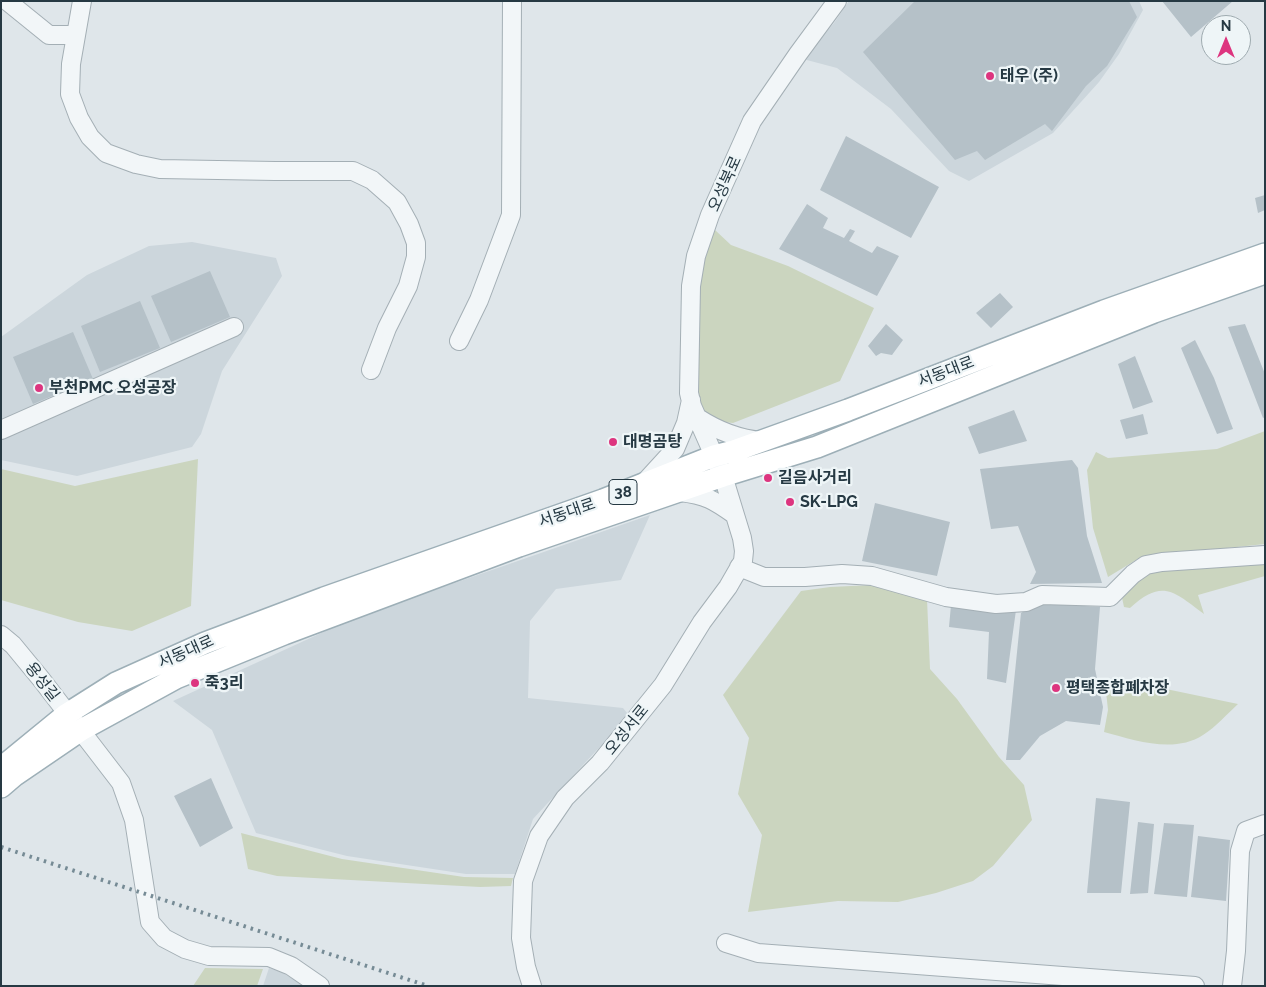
<!DOCTYPE html>
<html>
<head>
<meta charset="utf-8">
<style>
  body { margin:0 }
  #map { position:relative; width:1266px; height:987px; overflow:hidden; background:#dfe6ea; font-family:Raleway,sans-serif }
  canvas { display:block }
  .frame { position:absolute; inset:0; border:2px solid #263943; pointer-events:none }
  .north { position:absolute; left:1201px; top:15px; width:50px; height:50px; box-sizing:border-box; background:#eef5f7; border:1px solid #9eaaaf; border-radius:50%; rotate:0deg; font-size:14px; font-weight:700; line-height:20px; text-align:center; color:#263943 }
  .north::after { content:''; display:block; margin:auto; width:18px; height:22px; background:#dd357f; clip-path:polygon(50% 0,100% 100%,50% 72%,0 100%) }
</style>
</head>
<body>
<div id="map">
<canvas width="1266" height="987"></canvas>
<div class="frame"></div>
<div class="north">N</div>
</div>
<script>
const context = document.querySelector('canvas').getContext('2d');
context.lineJoin = 'round';
function paint(path, color) { context.fillStyle = color; context.fill(path, 'evenodd'); }
function strokePath(path, color, width, dash) { context.strokeStyle = color; context.lineWidth = width; context.lineCap = dash ? 'butt' : 'round'; context.setLineDash(dash || []); context.stroke(path); }
function drawText(font, color, halo, rows, align = 'center') {
  context.font = font + ' Raleway,"Noto Sans KR",sans-serif'; context.lineWidth = 4.5; context.setLineDash([]); context.textBaseline = 'middle'; context.strokeStyle = halo; context.fillStyle = color; for (const [text, x, y, turn = 0] of rows) {
    context.save(); context.translate(x, y); context.rotate((+turn || 0) * Math.PI / 180); context.textAlign = isNaN(turn) ? turn : align; if (halo) context.strokeText(text, 0, 0); context.fillText(text, 0, 0); context.restore();
  }
}
const built = new Path2D(`
  M849,1h290l4,9 -24,44 -20,28 -46,51 -84,48 -20,-10 -58,-62 -54,-41 -34,-9 31,-36z
  M192,242l84,16 6,18 -60,95 -21,63 -9,13 -115,29 -76,-16v-123l86,-62 62,-29z
  M650,515l-29,65 -65,9 -26,32 -2,77 95,10 8,10 -35,33 -63,68 -18,55h-49l-119,-18 -91,-23 -44,-103 -39,-29 181,-83z
  M269,968l12,4 24,14h-42z`);
const green = new Path2D(`
  M715,230l16,15 57,21 86,42 -34,73 -107,42 -18,-2 -11,-9 -8,-17 3,-98 3,-34z
  M1265,431v113l-124,13 -33,20 -15,-49 -6,-58 9,-18 12,6 109,-9z
  M198,459l-7,147 -59,25 -54,-9 -77,-22v-131l74,17z
  M1265,558v18l-67,19 6,19c-30,-22 -41,-36 -74,-6l-6,-1 -3,-14 24,-21z
  M873,585l54,14 3,70 27,30 42,58 25,28 8,35 -39,46 -20,15 -37,12 -38,9 -60,-1 -90,11 14,-77 -24,-41 11,-56 -26,-43 78,-104 29,-4z
  M1105,682l37,2 96,20c-11,10 -22,23 -35,31 -29,19 -69,5 -99,-3l4,-22z
  M241,833l101,26 122,18 49,1 -2,8 -31,1 -203,-11 -29,-7z
  M205,968l58,1 -6,17h-64z`);
const building = new Path2D(`
  M915,1h214l8,16 -30,49 -21,20 -34,45 -7,-7 -60,36 -8,-9 -22,9 -92,-108z
  M1162,1h71l-42,36z
  M846,136l93,51 -28,51 -91,-48z
  M1265,195v15l-7,3 -3,-15z
  M807,204l21,14 -5,10 21,10 6,-9 5,2 -6,10 23,12 5,-7 22,10 -22,40 -98,-47z
  M210,271l20,46 -59,25 -20,-46z
  M1000,293l13,14 -22,21 -15,-15z
  M140,301l20,47 -60,24 -19,-46z
  M886,324l17,16 -11,15 -11,-2 -5,3 -8,-10z
  M1245,324l20,50v43l-2,1 -35,-91z
  M73,332l20,47 -60,25 -20,-47z
  M1195,340l19,38 19,51 -16,5 -36,-86z
  M1135,356l18,46 -20,7 -15,-45z
  M1014,410l13,31 -48,13 -11,-27z
  M1143,414l5,20 -22,5 -6,-19z
  M1072,460l6,8 9,68 15,47 -72,1 6,-12 -18,-46 -27,3 -11,-60z
  M875,503l75,19 -13,54 -75,-15z
  M1038,603l62,4 -5,62 8,38 -3,18 -34,-4 -26,15 -20,24h-14l15,-147z
  M951,605l65,5 -10,73 -19,-4 2,-47 -40,-5z
  M211,778l22,50 -33,19 -26,-51z
  M1096,798l34,4 -9,91h-34z
  M1138,822l16,2 -6,69 -18,1z
  M1164,823l30,2 -7,72 -33,-3z
  M1198,836l32,4 -4,61 -35,-4z`);
const minor = new Path2D(`
  M7,1l42,34h26
  M82,1l-11,63 -1,30 9,24 11,19 16,16 30,11 24,5 115,2h78l19,9 25,22 12,22 7,19v14l-8,29 -21,42 -16,42
  M459,341l20,-41 32,-85 1,-214
  M698,418c20,13 40,21 64,23
  M1,430l233,-103
  M643,484l32,-35 11,-26 5,-23
  M680,492c26,3 34,8 55,23
  M739,567l25,10h41l37,-3 30,2 74,21 50,7 30,-2 16,-7 68,2 23,-23 13,-9 16,-3 103,-7
  M1,635l12,10 28,34 80,104 13,37 16,102 14,16 21,11 24,7 60,1 22,9 29,20
  M726,943l32,10 437,33
  M532,986l-6,-19 -5,-29 2,-57 16,-45 26,-38 35,-35 63,-78 39,-63 26,-35 15,-26 1,-10 -2,-13 -19,-62 -31,-70 -3,-13 2,-107 5,-30 14,-41 42,-94 46,-67 39,-53
  M1232,986l4,-35 4,-100 6,-20 19,-7`);
const major = new Path2D(`
  M1,768l66,-54 49,-31 89,-40 119,-45 279,-98 111,-44 20,-5 114,-41 256,-99 161,-57
  M1,787l14,-12 66,-45 95,-52 108,-44 235,-88 204,-70 94,-29 337,-135 111,-39`);
const rail = new Path2D(`
  M1,847l427,139`);
const markers = [
  [990,76,5,"#dd357f"],
  [39,388,5,"#dd357f"],
  [613,442,5,"#dd357f"],
  [768,478,5,"#dd357f"],
  [790,502,5,"#dd357f"],
  [195,683,5,"#dd357f"],
  [1056,688,5,"#dd357f"]
];
const shields = [
  [623,492,28]
];
const shieldNames = [
  ["38",623,492]
];
const poiNames = [
  ["태우 (주)",1000,76],
  ["부천PMC 오성공장",49,388],
  ["대명곰탕",623,442],
  ["길음사거리",778,478],
  ["SK-LPG",800,502],
  ["죽3리",205,683],
  ["평택종합폐차장",1066,688]
];
const streetNames = [
  ["오성북로",725,184,-66],
  ["서동대로",946,372,-21],
  ["서동대로",567,513,-19],
  ["서동대로",186,652,-24],
  ["용성길",42,682,52],
  ["오성서로",627,730,-51]
];
paint(built, '#ccd6dc');
paint(green, '#cbd5bf');
paint(building, '#b5c1c8');
strokePath(minor, '#a4afb5', 20);
strokePath(major, '#9dafb7', 24);
strokePath(minor, '#f2f6f8', 18);
strokePath(major, '#fff', 21);
strokePath(rail, '#768b95', 4, [2.5, 5]);
for (const [x, y, r, color] of markers) { const dot = new Path2D(); dot.arc(x, y, r, 0, 2 * Math.PI); context.fillStyle = color; context.fill(dot); strokePath(dot, '#eef5f7', 2); }
for (const [x, y, w] of shields) { const box = new Path2D(); box.roundRect(x - w / 2, y - 12.5, w, 25, 4); context.fillStyle = '#eef5f7'; context.fill(box); strokePath(box, '#263943', 1); }
drawText('bold 15px', '#263943', null, shieldNames);
drawText('bold 16px', '#263943', '#eef5f7', poiNames, 'left');
drawText('16px', '#263943', '#eef5f7', streetNames);
</script>
</body>
</html>
